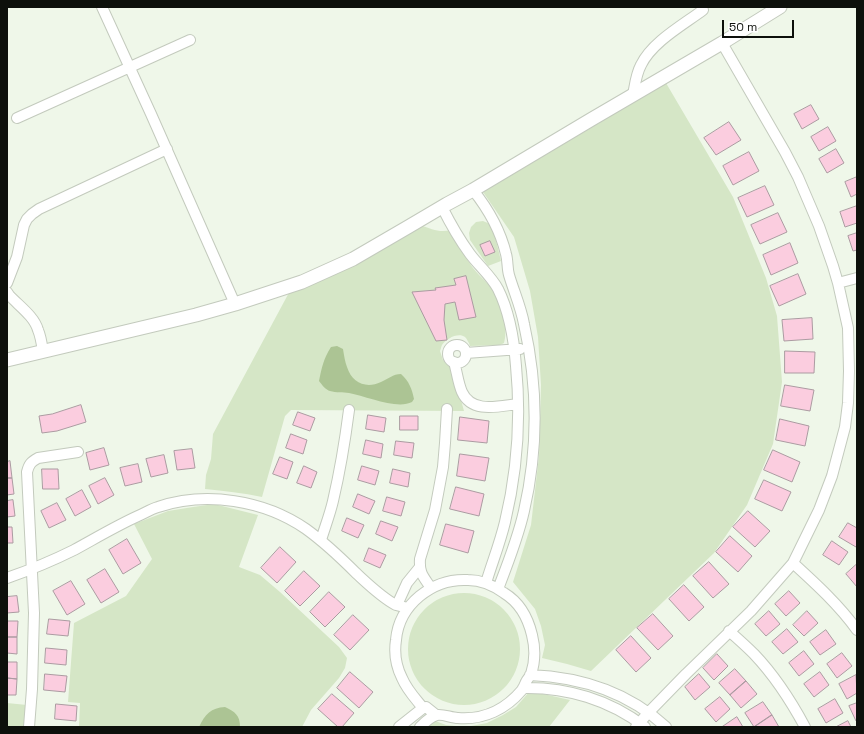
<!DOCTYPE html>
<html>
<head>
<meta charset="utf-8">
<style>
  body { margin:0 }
  #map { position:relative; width:864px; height:734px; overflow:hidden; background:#eff7e9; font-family:"Space Grotesk",sans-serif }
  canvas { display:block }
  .frame { position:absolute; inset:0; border:8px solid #0d100b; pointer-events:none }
  .scale { position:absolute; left:722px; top:20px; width:72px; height:18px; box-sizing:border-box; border:2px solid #0d100b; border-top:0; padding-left:5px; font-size:12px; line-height:14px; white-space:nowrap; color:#0d100b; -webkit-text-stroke:3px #fff; paint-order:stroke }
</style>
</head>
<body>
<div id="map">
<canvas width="864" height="734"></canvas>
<div class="frame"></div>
<div class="scale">50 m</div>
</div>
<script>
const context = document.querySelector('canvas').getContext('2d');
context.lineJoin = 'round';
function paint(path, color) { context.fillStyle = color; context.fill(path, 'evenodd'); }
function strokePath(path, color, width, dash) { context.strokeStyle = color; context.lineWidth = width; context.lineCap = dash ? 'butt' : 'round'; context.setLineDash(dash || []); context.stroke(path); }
const green = new Path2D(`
  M666,83l67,114 33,81 11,38 5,66 -9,62 -26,61 -33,48 -123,118 -24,-7 -25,-6 3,-13 -4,-19 -6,-17 -22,-27 18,-57 8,-69 2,-71 -3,-48 -8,-46 -16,-54 -31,-45z
  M483,221l7,3 5,12 6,25 -13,5 -18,-26 -1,-7 2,-6 5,-5z
  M420,225c12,4 19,8 31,5 6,13 13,26 22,38 7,9 18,17 24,28 6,11 11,35 7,47l-4,2 -30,1c-1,-3 -3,-7 -5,-9 -7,-5 -19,2 -23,8 -1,2 -1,4 -2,6l3,9 9,7 12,44 -173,-1 -6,6 -23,81c-19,-4 -38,-6 -57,-8l1,-14 5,-16 2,-25 79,-147z
  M214,504l44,11 -19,52 21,8 20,17 59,55 8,11 -2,10 -6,10 -28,32 -9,17h-223l1,-24 -12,-1 6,-79 52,-27 26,-37 -18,-35 34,-13 25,-4z
  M408 649a56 56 0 1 1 112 0a56 56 0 1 1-112 0Z
  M530,691l40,9 -21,27h-127l8,-8 16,6 20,2 21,-4 16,-8 13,-8z
  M7,703l20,2 -2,22h-18z`);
const water = new Path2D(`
  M337,346l6,3c1,6 2,13 4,18 5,16 19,22 34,15 7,-3 12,-8 20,-8 8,7 11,15 13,25l-2,3c-15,8 -46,-6 -63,-9 -6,-1 -13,0 -19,-2 -4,-1 -8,-6 -11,-10 3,-14 4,-21 12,-34z
  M225,707c10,5 15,8 15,20h-41c6,-13 12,-19 26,-20z`);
const building = new Path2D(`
  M811,105l8,14 -17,10 -8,-15z
  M729,122l12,18 -25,15 -12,-17z
  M828,127l8,14 -17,10 -8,-14z
  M836,149l8,14 -17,10 -8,-14z
  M749,152l10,19 -26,14 -10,-19z
  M857,177v17l-6,3 -6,-15z
  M765,186l9,19 -27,12 -9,-19z
  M857,206v17l-12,4 -5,-15z
  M778,213l9,19 -27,12 -9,-19z
  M857,233v17l-4,1 -5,-15z
  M490,241l5,11 -10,4 -5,-11z
  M790,243l8,20 -27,12 -8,-20z
  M798,274l8,20 -27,12 -9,-20z
  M466,276l10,41 -17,3 -4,-18 -10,2 -1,16 3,20 -11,1 -24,-49 24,-2 -1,-2 21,-3 -2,-6z
  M812,318l1,21 -29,2 -2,-21z
  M785,351l30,1 -1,21h-29z
  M785,385l29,5 -4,21 -29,-5z
  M81,405l5,17 -29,9 -15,2 -3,-17 13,-2z
  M298,412l17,6 -5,13 -17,-6z
  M368,415l18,3 -2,14 -18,-3z
  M400,416h18v14h-18z
  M460,417l29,4 -2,22 -29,-3z
  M780,419l29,7 -4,20 -29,-6z
  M291,434l16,6 -4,14 -17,-6z
  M366,440l17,4 -2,14 -18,-4z
  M396,441l18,2 -2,15 -18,-3z
  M104,448l5,17 -19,5 -4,-17z
  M192,449l3,19 -18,2 -3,-19z
  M773,450l27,12 -8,20 -28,-12z
  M460,454l29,4 -4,23 -28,-5z
  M164,455l4,18 -17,4 -5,-18z
  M280,457l13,5 -6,17 -14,-5z
  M10,461l2,17h-5v-16z
  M138,464l4,18 -17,4 -5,-18z
  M304,466l13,6 -6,16 -14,-5z
  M362,466l17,5 -4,14 -17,-5z
  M42,469h16l1,20h-16z
  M393,469l17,4 -2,14 -18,-4z
  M7,478h5l2,16 -7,1z
  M105,478l9,17 -16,9 -9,-18z
  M764,480l27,12 -9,19 -27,-12z
  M456,487l28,7 -5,22 -29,-7z
  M82,490l9,17 -16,9 -9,-17z
  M358,494l17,7 -6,13 -16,-7z
  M387,497l18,5 -4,14 -18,-5z
  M13,500l2,16 -8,1v-16z
  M57,503l9,17 -17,8 -8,-17z
  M748,511l22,20 -15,16 -22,-20z
  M347,518l17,7 -6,13 -16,-7z
  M381,521l17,6 -6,14 -16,-7z
  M848,523l9,5v17l-1,2 -17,-10z
  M446,524l28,7 -6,22 -28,-8z
  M7,527h5l1,16h-6z
  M730,536l22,20 -14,16 -22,-20z
  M127,539l14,24 -18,11 -14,-24z
  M832,541l16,11 -9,13 -16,-10z
  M280,547l16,15 -19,21 -16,-15z
  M369,548l17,7 -6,13 -16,-7z
  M709,562l20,22 -16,14 -20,-22z
  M857,564v23l-11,-13z
  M105,569l14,23 -18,11 -14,-23z
  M304,571l16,15 -20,20 -15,-15z
  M71,581l14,23 -18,11 -14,-24z
  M684,585l20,22 -15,14 -20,-22z
  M789,591l11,12 -14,13 -11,-12z
  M329,592l16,15 -20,20 -15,-15z
  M17,596l2,16 -12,1v-16z
  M769,611l11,13 -14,12 -11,-12z
  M807,611l11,12 -14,13 -11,-11z
  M653,614l20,22 -15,14 -21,-22z
  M353,615l16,15 -19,20 -16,-15z
  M49,619l21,2 -2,15 -21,-2z
  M7,621h11l-1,16h-10z
  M787,629l11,13 -15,12 -11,-12z
  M826,630l10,14 -16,11 -10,-13z
  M631,636l20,22 -15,14 -20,-22z
  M7,637h10v17l-10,-1z
  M46,648l21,2 -1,15 -21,-2z
  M804,651l10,13 -15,12 -10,-13z
  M842,653l10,13 -15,12 -10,-14z
  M717,654l11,12 -14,14 -11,-12z
  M7,662h10v17l-10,-1z
  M735,669l11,12 -16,14 -11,-12z
  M350,672l23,20 -14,16 -22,-20z
  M820,672l9,13 -15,12 -10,-13z
  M45,674l22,2 -2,16 -21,-2z
  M699,674l11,13 -15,13 -10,-13z
  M856,675l1,18 -10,6 -8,-15z
  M7,678l10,1 -1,16h-9z
  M746,681l11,13 -16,14 -11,-13z
  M332,694l22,19 -12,14h-4l-20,-18z
  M720,697l10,12 -14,13 -11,-13z
  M835,699l8,14 -17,10 -8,-14z
  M763,702l9,13 -18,12 -9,-14z
  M857,703v18h-1l-7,-15z
  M56,704l21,2 -1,15 -21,-2z
  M772,715l7,12h-25z
  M737,717l6,10h-21z
  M848,721l3,6h-15z`);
const minor = new Path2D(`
  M102,7l49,107 84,190
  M633,95c2,-10 3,-21 8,-30 11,-23 42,-40 62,-55
  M17,118l173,-78
  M473,190c16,20 27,39 33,64 2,7 1,14 3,21 5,17 12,32 15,49 14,62 14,126 0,187 -6,27 -16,52 -26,78
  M442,207c8,16 17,32 28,47 9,12 21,22 28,35 12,24 16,50 18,77 5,52 1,106 -11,156 -5,21 -13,41 -19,61
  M7,283l10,-26 7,-32 3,-6 5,-5 7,-5 128,-60
  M838,283l19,-5
  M7,292l2,3c10,11 25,21 29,35 3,7 4,15 5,22
  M448 354a9 9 0 1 1 18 0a9 9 0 1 1-18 0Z
  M466,353l54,-4
  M454,362c3,10 4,21 8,30 10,22 37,14 56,12
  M321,540c4,-13 9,-26 12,-39 7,-30 12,-60 16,-91
  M793,563c23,21 46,42 64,67
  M7,578c23,-8 45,-17 67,-28 22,-12 42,-24 64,-34 7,-3 13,-7 20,-9 48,-16 106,-7 148,22 18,13 34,28 50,44 12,11 25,24 40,32 4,1 8,2 12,3
  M431,588c-8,-12 -12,-15 -11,-29l15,-49 8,-43 2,-24 2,-34
  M397,605l10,-22 13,-16
  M729,631c8,7 17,15 25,23 21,22 37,47 51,73
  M530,675c51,2 98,17 136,52
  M523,688c44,-1 87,12 122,39
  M29,727l3,-38 2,-76 -7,-141c2,-8 4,-10 11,-14l40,-6
  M399,727l24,-19
  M420,727c4,-4 11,-11 17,-12 7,-1 14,3 21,3 26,2 48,-9 64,-28 2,-3 3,-6 4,-8 1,-3 4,-5 5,-8 4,-12 4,-27 1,-39 -4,-17 -13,-33 -28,-42 -11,-8 -23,-13 -36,-13 -36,-2 -69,25 -72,60 -2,13 0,26 6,38 5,12 13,20 21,30l3,-1 10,8
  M636,727l12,-14 38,-39 65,-63 42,-48 26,-53 13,-34 13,-49 3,-24 1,-32 -1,-43 -10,-45 -5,-17 -14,-40 -21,-49 -13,-25 -63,-109`);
const tertiary = new Path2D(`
  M7,360l189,-45 39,-11 67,-22 51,-23 55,-32 39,-23 26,-14 119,-71 130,-76 58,-36`);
paint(green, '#d5e6c6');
paint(water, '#acc494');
paint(building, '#fbcddf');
strokePath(building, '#ab9ba1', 1);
strokePath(minor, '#c3cabd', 12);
strokePath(tertiary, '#c3cabd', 15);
strokePath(minor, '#fff', 10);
strokePath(tertiary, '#fff', 13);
</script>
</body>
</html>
